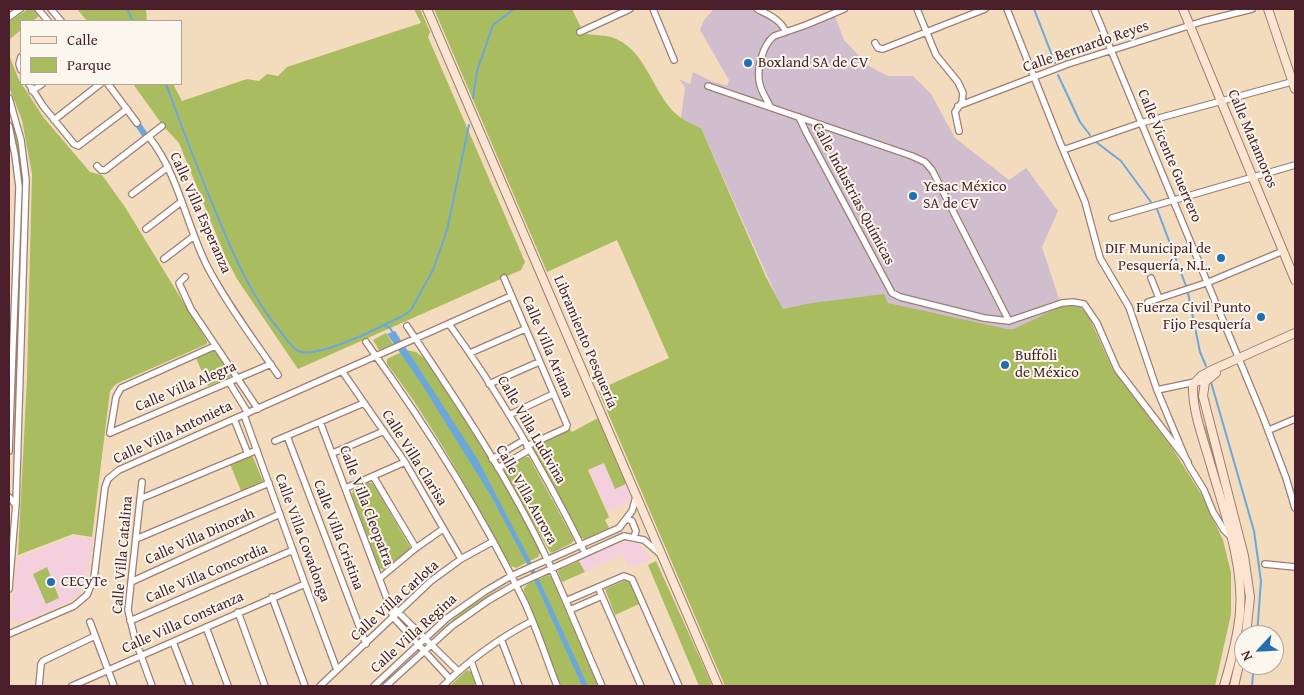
<!DOCTYPE html>
<html>
<head>
<meta charset="utf-8">
<style>
  body { margin:0 }
  #map { position:relative; width:1304px; height:695px; overflow:hidden; background:#f3dbbd; font-family:"Gentium Book Plus",serif }
  canvas { display:block }
  .frame { position:absolute; inset:0; border:10px solid #4a1f2b; pointer-events:none }
  .legend { position:absolute; left:20px; top:20px; width:162px; height:65px; box-sizing:border-box; background:#fbf7ec; border:1px solid #b4a19f; margin:0; padding:6px 9px; list-style:none; font-size:15px; color:#4a1f2b }
  .legend li { display:flex; align-items:center; gap:10px; height:25px }
  .legend b { width:25px; border:1px solid #b4a19f }
  .north { position:absolute; left:1234px; top:625px; width:50px; height:50px; box-sizing:border-box; background:#fbf7ec; border:1px solid #b4a19f; border-radius:50%; rotate:245deg; font-size:14px; font-weight:700; line-height:20px; text-align:center; color:#4a1f2b }
  .north::after { content:''; display:block; margin:auto; width:18px; height:22px; background:#1f6fb2; clip-path:polygon(50% 0,100% 100%,50% 72%,0 100%) }
</style>
</head>
<body>
<div id="map">
<canvas width="1304" height="695"></canvas>
<div class="frame"></div>
<ul class="legend">
<li><b style="height:6px;background:#fce5d0"></b>Calle</li>
<li><b style="height:14px;background:#aabc60"></b>Parque</li>
</ul>
<div class="north">N</div>
</div>
<script>
const context = document.querySelector('canvas').getContext('2d');
context.lineJoin = 'round';
function paint(path, color) { context.fillStyle = color; context.fill(path, 'evenodd'); }
function strokePath(path, color, width, dash) { context.strokeStyle = color; context.lineWidth = width; context.lineCap = dash ? 'butt' : 'round'; context.setLineDash(dash || []); context.stroke(path); }
function drawText(font, color, halo, rows, align = 'center') {
  context.font = font + ' "Gentium Book Plus",serif'; context.lineWidth = 4; context.setLineDash([]); context.textBaseline = 'middle'; context.strokeStyle = halo; context.fillStyle = color; for (const [text, x, y, turn = 0] of rows) {
    context.save(); context.translate(x, y); context.rotate((+turn || 0) * Math.PI / 180); context.textAlign = isNaN(turn) ? turn : align; if (halo) context.strokeText(text, 0, 0); context.fillText(text, 0, 0); context.restore();
  }
}
const built = new Path2D(`
  M604,463l11,25 11,-4 6,14 -2,4 -22,10 -19,-42z
  M74,536l19,3 -6,41 -7,14 -11,8 -48,20 -1,-2 -7,3 -2,-7 7,-58z
  M629,541l13,5 8,14 -21,8 -6,-13 -38,17 -6,-12 34,-15z`);
const industrial = new Path2D(`
  M714,9h35l31,16 5,10 49,-21 10,26 25,26 19,10h25l18,18 24,44 54,42 17,-12 32,43 -16,36 16,49 6,9 25,12 23,51 24,33 -354,-92 -81,-181 -20,-10 4,-31 -6,-8 11,5 3,-12 18,9 16,5 2,-6 -29,-50 4,-10z`);
const green = new Path2D(`
  M28,9h5l6,7 -6,5h-12v9l-12,10v-18z
  M77,9h69l1,12h-60z
  M414,9h6l10,23 -2,5 97,225 -4,8 -223,99 -61,-90 -12,-23 -46,-113 -15,-16 -31,-43h40l9,17 65,-22 12,2 8,-7 11,2 9,-9 134,-44z
  M434,9h138l12,25c9,1 19,1 27,3 33,10 40,50 61,73 8,9 19,13 29,18l65,149 17,32 29,-6 72,-9 4,9 119,26h7l50,-24 11,-1 5,2 9,11 23,51 60,80 29,46 22,46 8,33v41l-16,72h-490l-127,-296 71,-32 -52,-118 -70,32z
  M9,55l10,25 25,38 46,54 12,3 23,32 82,134v3l-91,40 -6,7 -18,146 -19,-3 -55,21 9,-177 5,-204 -10,-54 -13,-33z
  M9,110c3,11 7,22 9,33 11,53 3,111 1,165l2,-139z
  M19,333l-5,153h-1l3,-151z
  M386,333l7,11 -14,6 -6,-10z
  M215,350l17,26 -24,10 -12,-28z
  M406,350l10,2 9,7c41,63 82,125 115,193l-2,5 -22,11 -5,-2c-39,-68 -76,-140 -124,-202v-5z
  M1198,402l6,22 5,8 16,63 1,10 4,20z
  M598,418l28,66 -11,5 -11,-26 -16,7 21,47 -4,3 4,8 -24,11 -4,-1 -48,-88 1,-4 36,-17 2,3z
  M252,455l11,26 -22,10 -11,-27z
  M525,457h4l45,83 -2,3 -20,10 -2,-1 -46,-81v-3z
  M366,482l6,1 2,2 36,62v2l-26,21 -5,-2 -27,-73 1,-5z
  M579,561l6,11 -23,10 -4,-10 1,-2z
  M656,561l52,115 4,10h-13l-51,-121z
  M47,567l12,31 -13,6 -13,-30z
  M548,575l3,2 47,109h-37l-37,-95v-3l4,-4z
  M626,580l3,1 10,23 -24,11 -10,-26z
  M508,583l-39,26 -37,28 36,-30z
  M467,670l4,2 6,14h-27z`);
const water = new Path2D(`
  M395,331l83,129 52,100 58,126h-6l-56,-124 -35,-66 -72,-116 -32,-46z`);
const stream = new Path2D(`
  M127,9l6,12
  M1034,9l21,54
  M1058,75l22,47 10,13
  M166,84c16,44 33,88 51,131 17,41 34,81 63,116 5,6 11,16 18,20 16,8 70,-18 86,-26l6,3 3,5
  M473,98l4,-27 16,-46 21,-16
  M1096,142l25,19 30,41
  M1157,209l29,77
  M1188,293l12,59 6,14
  M384,325l19,-9 8,-6 22,-40 14,-40 22,-105
  M1211,382l43,149 7,50 -4,54
  M1252,686l2,-21`);
const canal = new Path2D(`
  M137,123l10,15`);
const street = new Path2D(`
  M38,9l10,12
  M51,9l10,12
  M653,9l21,51
  M757,9c12,6 23,10 29,23
  M917,9l19,46 22,27 5,11 -1,9 -7,10 4,19
  M1007,9l54,136 24,57 15,56 29,49 28,83 31,74 16,26 9,22 11,18 7,7
  M1094,9l169,408 23,61 9,30
  M9,17l11,-8
  M580,32l50,-23
  M875,43l3,5 5,1 102,-40
  M21,57l-2,7 2,6
  M29,84l14,22 31,38 4,2 49,-37
  M108,84l29,39
  M708,86l204,70 13,6 7,8 77,151
  M32,91l10,-7
  M9,98l12,42 5,40 -10,324 -7,85
  M770,106c-4,-7 -8,-14 -10,-21 -4,-15 2,-39 14,-49l32,-11 38,-16
  M958,106l110,-42 136,-43 48,-12
  M799,117l7,15 86,161 8,4 84,21 25,3 53,-18 11,-1 11,2 13,19 20,46 71,93
  M54,120l46,-36
  M9,126l6,29 4,32 -10,264
  M149,137c29,36 37,87 58,129 20,38 47,74 71,109
  M1063,150l78,-27 154,-42
  M97,166l4,4h4l57,-44
  M132,194l36,-27
  M1112,218l183,-53
  M146,229l35,-27
  M164,259l30,-23
  M185,277l-6,6 12,26 67,100
  M504,278l63,147 -1,3 -39,18
  M1151,278l8,20
  M1148,302l61,-20 74,-31
  M449,324c51,70 95,147 134,225
  M407,326c51,76 102,152 141,235 19,41 36,84 54,125
  M366,342c59,82 114,168 158,259 13,28 22,57 33,85
  M470,353l55,-24
  M342,371l63,91 56,97
  M229,382l19,31
  M489,384l50,-22
  M1157,390l38,-8h10
  M244,415l61,169 32,86
  M509,415l44,-21
  M234,419l14,35
  M320,422l67,177 8,10 63,62
  M1269,430l26,-11
  M110,433l161,-69
  M110,433l6,-36 5,-9 94,-42
  M287,436l79,208
  M275,441l89,-38
  M333,453l51,-22
  M492,459l32,-19
  M498,468l31,-18
  M373,476l43,72
  M142,482l-14,128 7,29 17,47
  M346,488l59,-26
  M9,497l7,8
  M140,499l117,-49
  M627,519l5,2 4,10 -2,6
  M136,539l133,-56
  M1265,564l30,3
  M380,578l36,-30 27,-19
  M131,582l149,-68
  M598,587l43,99
  M272,597l33,89
  M568,600l56,-24 8,3 47,107
  M388,601l5,16 57,62
  M572,609l30,-13
  M238,612l27,74
  M130,621l163,-71
  M90,622l24,64
  M206,627l22,59
  M9,634l65,-28 13,-11 7,-17 11,-91 3,-8 11,-9 392,-174
  M501,639l18,47
  M173,642l17,44
  M471,661l9,25
  M39,686l2,-22 2,-3 52,-25
  M72,686l233,-102
  M320,686l111,-105 30,-22 31,-17
  M374,686l73,-68 37,-26 27,-16 108,-48 13,-17 4,-14
  M386,686l66,-60 37,-26 24,-14 111,-50 20,4 15,13
  M443,686c26,-26 57,-48 89,-65`);
const secondary = new Path2D(`
  M427,9l291,677
  M1183,9l112,271
  M1268,9l27,80
  M1216,373l-11,9 -2,14 41,160 6,41 -4,38
  M1224,686c7,-24 14,-49 16,-74 4,-48 -16,-101 -29,-146 -7,-25 -19,-55 -18,-81l8,-9 9,-5 85,-38
  M1234,686l10,-43`);
const markers = [
  [748,63,5,"#1f6fb2"],
  [913,196,5,"#1f6fb2"],
  [1221,258,5,"#1f6fb2"],
  [1261,317,5,"#1f6fb2"],
  [1005,365,5,"#1f6fb2"],
  [51,582,5,"#1f6fb2"]
];
const streetNames = [
  ["Calle Bernardo Reyes",1086,47,-19],
  ["Calle Matamoros",1252,139,67],
  ["Calle Vicente Guerrero",1169,156,67],
  ["Calle Industrias Químicas",853,194,62],
  ["Calle Villa Esperanza",200,213,66],
  ["Libramiento Pesquería",585,342,67],
  ["Calle Villa Ariana",547,347,67],
  ["Calle Villa Alegra",186,387,-23],
  ["Calle Villa Ludivina",531,430,60],
  ["Calle Villa Antonieta",173,433,-25],
  ["Calle Villa Clarisa",414,458,58],
  ["Calle Villa Aurora",526,495,61],
  ["Calle Villa Cleopatra",366,506,69],
  ["Calle Villa Cristina",338,535,69],
  ["Calle Villa Dinorah",200,537,-24],
  ["Calle Villa Covadonga",302,538,70],
  ["Calle Villa Catalina",123,555,-85],
  ["Calle Villa Concordia",207,574,-23],
  ["Calle Villa Carlota",395,601,-42],
  ["Calle Villa Constanza",183,623,-24],
  ["Calle Villa Regina",414,634,-42]
];
const poiNames = [
  ["Boxland SA de CV",758,63],
  ["Yesac México",923,187],
  ["SA de CV",923,204],
  ["DIF Municipal de",1211,249,"right"],
  ["Pesquería, N.L.",1211,266,"right"],
  ["Fuerza Civil Punto",1251,308,"right"],
  ["Fijo Pesquería",1251,325,"right"],
  ["Buffoli",1015,356],
  ["de México",1015,373],
  ["CECyTe",61,582]
];
paint(built, '#f4cfdd');
paint(industrial, '#d0bdcd');
paint(green, '#aabc60');
paint(water, '#6ca7dc');
strokePath(stream, '#6ca7dc', 2);
strokePath(canal, '#6ca7dc', 6);
strokePath(street, '#9e7d74', 8);
strokePath(secondary, '#9e7d74', 10);
strokePath(street, '#fff', 5.5);
strokePath(secondary, '#fce5d0', 8);
for (const [x, y, r, color] of markers) { const dot = new Path2D(); dot.arc(x, y, r, 0, 2 * Math.PI); context.fillStyle = color; context.fill(dot); strokePath(dot, '#fbf7ec', 2); }
drawText('15px', '#4a1f2b', '#fbf7ec', streetNames);
drawText('15px', '#4a1f2b', '#fbf7ec', poiNames, 'left');
</script>
</body>
</html>
